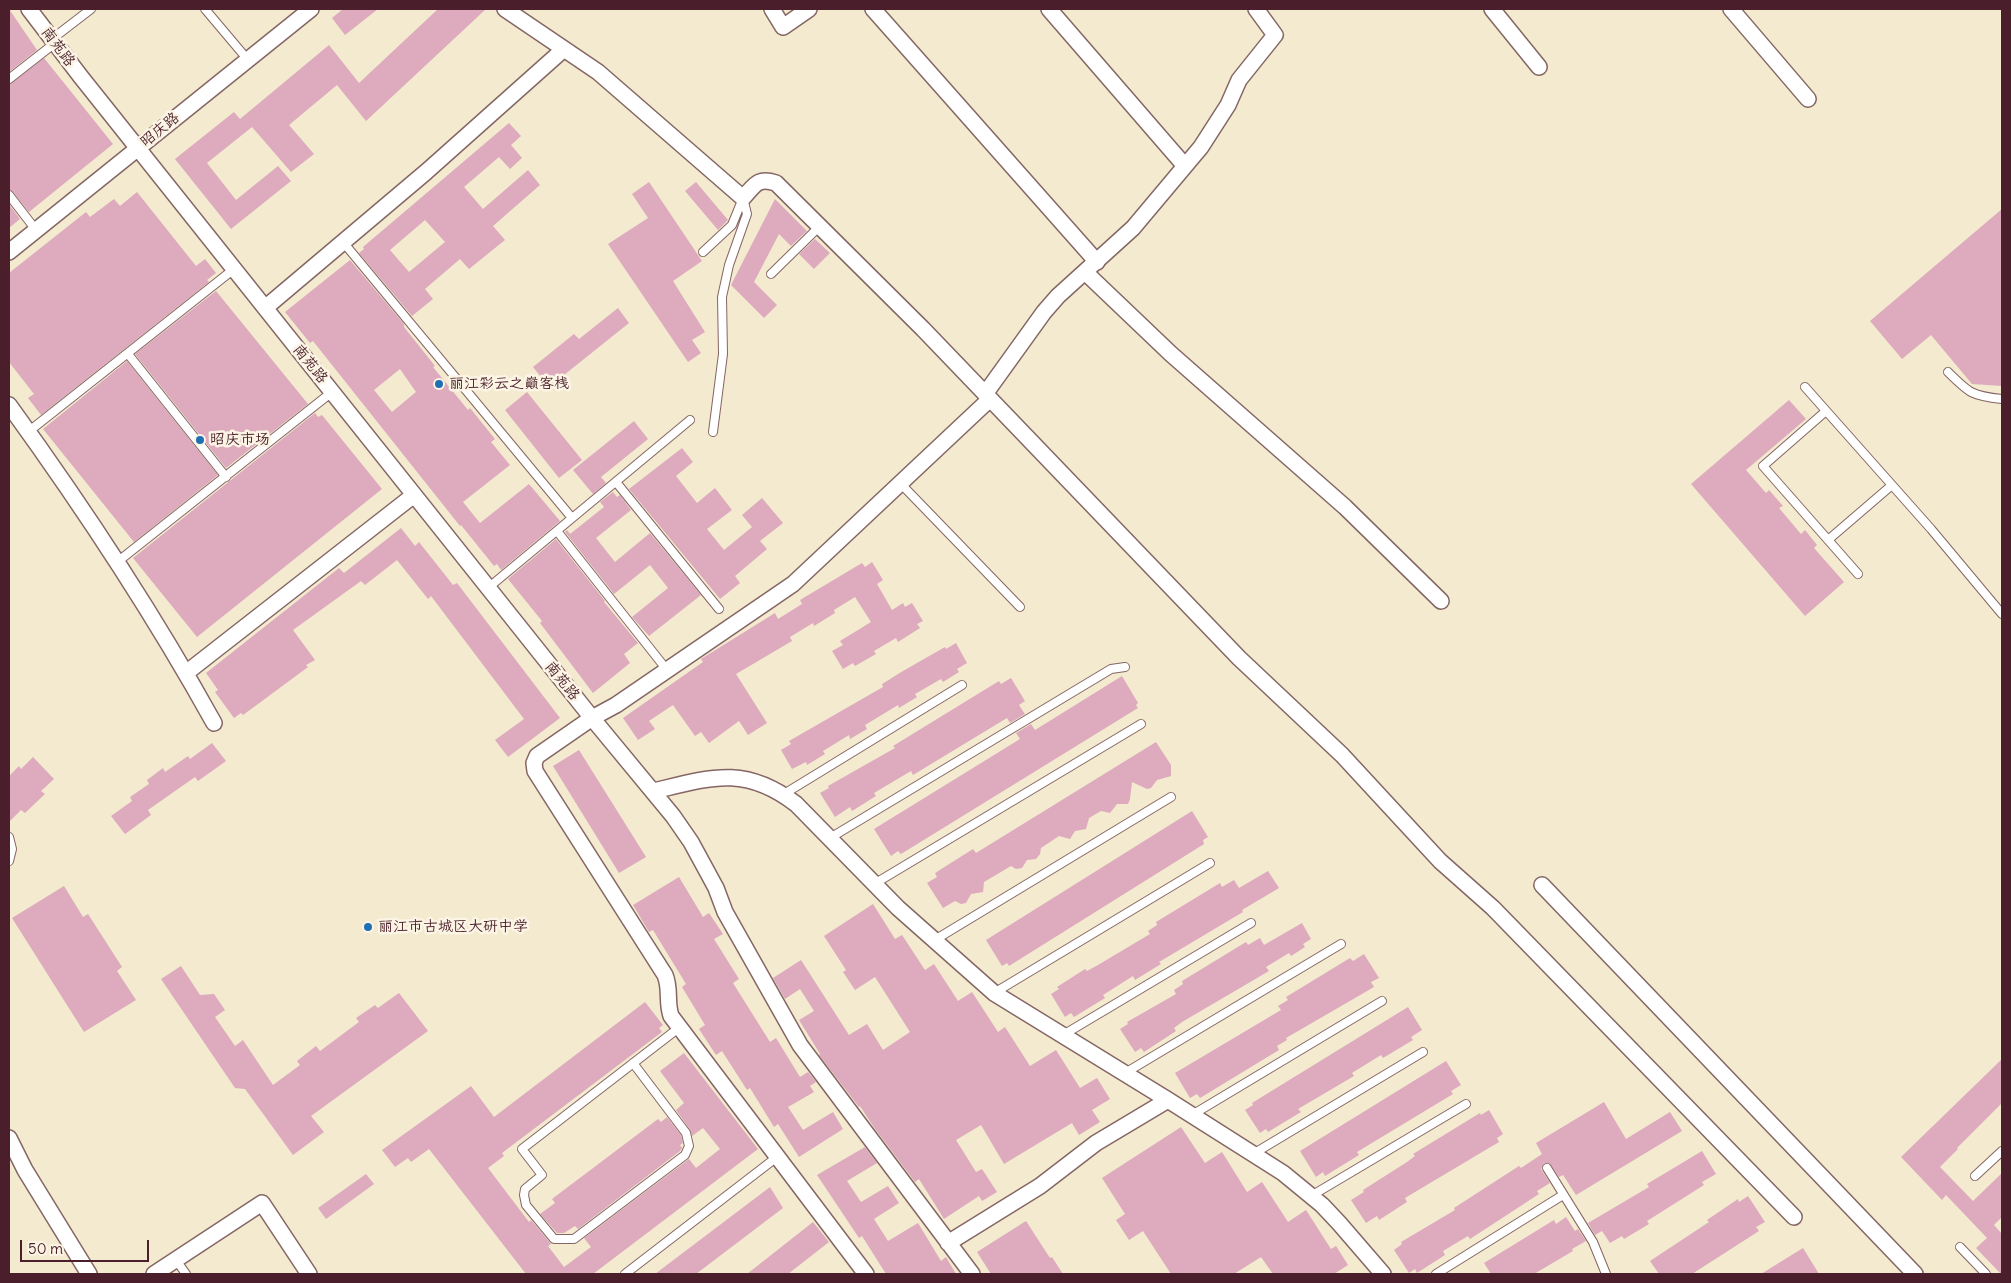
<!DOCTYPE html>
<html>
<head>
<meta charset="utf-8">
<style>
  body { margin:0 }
  #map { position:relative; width:2011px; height:1283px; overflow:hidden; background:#f3eacf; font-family:Delius,sans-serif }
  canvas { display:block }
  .frame { position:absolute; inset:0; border:10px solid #4a1f2b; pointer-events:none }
  .scale { position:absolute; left:20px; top:1240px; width:129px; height:22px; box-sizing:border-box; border:2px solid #4a1f2b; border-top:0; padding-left:6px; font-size:15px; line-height:18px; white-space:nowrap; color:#4a1f2b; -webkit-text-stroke:4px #fcf5e5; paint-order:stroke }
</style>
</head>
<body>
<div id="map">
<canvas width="2011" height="1283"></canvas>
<div class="frame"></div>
<div class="scale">50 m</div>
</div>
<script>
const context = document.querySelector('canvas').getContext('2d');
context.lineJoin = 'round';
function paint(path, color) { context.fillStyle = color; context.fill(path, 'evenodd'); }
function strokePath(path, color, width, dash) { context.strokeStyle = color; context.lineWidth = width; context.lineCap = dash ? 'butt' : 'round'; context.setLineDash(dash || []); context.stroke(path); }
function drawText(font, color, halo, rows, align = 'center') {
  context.font = font + ' Delius,"LXGW WenKai TC",sans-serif'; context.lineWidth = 5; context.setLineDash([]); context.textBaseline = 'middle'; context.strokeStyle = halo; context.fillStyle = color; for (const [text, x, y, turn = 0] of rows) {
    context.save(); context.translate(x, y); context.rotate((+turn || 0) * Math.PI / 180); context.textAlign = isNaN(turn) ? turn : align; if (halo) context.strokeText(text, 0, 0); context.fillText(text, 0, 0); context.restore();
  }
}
const building = new Path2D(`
  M9,9l28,41 -28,22z
  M343,9h35l-33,26 -13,-17z
  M438,9h48l-120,112 -29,-36 -48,40 25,29 -23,18 -39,-45 -45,36 29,37 42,-34 13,15 -60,48 -56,-70 59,-47 6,7 89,-74 30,38z
  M44,58l69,86 -84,68 -16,-20 -4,-3v-104z
  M509,123l12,13 -10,9 11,13 -12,11 -11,-12 -35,30 19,22 45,-39 12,15 -47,41 12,14 -36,29 -9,-10 -35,30 8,10 -21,17 -53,-63 5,-4 -1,-2zM425,220l20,22 -36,30 -19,-22z
  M649,182l53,79 -29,20 32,51 -13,8 9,13 -13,9 -80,-118 40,-26 -16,-24z
  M696,182l32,38 -10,10 -33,-39z
  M137,192l59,74 9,-7 11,14 -9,7 2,2 -168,133 -13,-17 6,-4 -25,-32v-89l77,-61 4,5 24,-18 6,7z
  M775,199l32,32 -16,15 -12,-12 -25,48 23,23 -13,13 -33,-33z
  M9,204l11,15 -11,9z
  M2002,209v177l-30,-2 -41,-49 -29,24 -32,-38z
  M815,239l15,14 -16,16 -15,-15z
  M350,260l54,64v3l31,39 -2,1 35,43 2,-2 25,31 -4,3 19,23 -47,37 17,21 49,-39 31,37 -59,49 -4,-6 -3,2 -33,-41 -1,1 -147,-185 -3,2 -25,-31zM400,369l16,23 -24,20 -18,-22z
  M216,291l92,113 -82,64 -91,-114z
  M618,308l11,15 -80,64 -16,-20 41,-33 5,5z
  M127,361l91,114 -84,67 -91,-113z
  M527,392l55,68 -23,18 -54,-68z
  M1789,400l17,19 -60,51 20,23 3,-3 14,16 -4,2 22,26 4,-4 12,15 -3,3 30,34 -39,34 -114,-132z
  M315,413l3,4 4,-2 60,74 -185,148 -64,-79z
  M634,421l14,18 -47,38 5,6 -13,11 -20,-24z
  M682,448l11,14 -17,14 21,27 18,-15 17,22 -25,19 17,21 28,-23 -10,-12 20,-17 21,25 -23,18 7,8 -32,27 5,7 -20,16 -91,-110z
  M613,492l4,5 3,-2 11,15 -35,28 19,24 35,-29 51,62 -52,41 -17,-19 36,-29 -18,-23 -36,29 -49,-62 2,-2 3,4 34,-27 -4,-5z
  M401,528l14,18 4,-4 34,43 4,-2 103,135 -52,39 -13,-17 29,-21 -93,-123 -3,3 -31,-39 -32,25 -4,-4 -68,49 22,30 -9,5 2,2 -50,37 -15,11 -2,-2 -7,5 -19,-26 3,-2 -12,-17 133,-105 5,5z
  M556,539l49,62 -1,1 34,41 -14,11 6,9 -37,30 -53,-70 2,-2 -34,-42z
  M872,562l11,18 -6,4 15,26 11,-7 2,4 7,-4 11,18 -6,3 3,4 -22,14 -2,-4 -22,13 2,3 -21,12 -2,-3 -10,6 -11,-18 11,-6 -3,-4 31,-19 -16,-25 -21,13 1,3 -21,13 -1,-3 -23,14 2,4 -56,33 31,49 -19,12 -9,-14 -30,22 -8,-11 -6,4 -22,-31 -24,16 6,8 -17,11 -15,-22 80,-56 -2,-3 74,-46 3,6 24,-15 -2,-4 62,-37 3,4z
  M956,643l11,20 -10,6 2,3 -16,10 -2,-3 -26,15 2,3 -18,11 -1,-3 -23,14 -10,6 2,4 -17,10 -1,-4 -26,16 2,3 -18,11 -1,-3 -14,7 -11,-19 10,-6 -2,-3 94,-54 -1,-3 21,-13 42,-24 1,2z
  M1122,676l16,27 -2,2 2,3 -237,146 -3,-3 -7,5 -17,-27 146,-90 -4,-6 15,-9 4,6z
  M1011,678l14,23 -6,4 6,9 -15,9 -3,-5 -94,57 -2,-4 -37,22 2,3 -24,15 -2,-4 -15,10 -15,-24 9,-5 -1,-2 67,-38 -2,-2 106,-65 2,3z
  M1156,742l15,23v11l-14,4 -6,8 -4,1 -15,-7 -2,17 -2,5h-11l-7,9 -9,-2 -12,7 -3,11 -11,2 -5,8 -11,-3 -18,12 -1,6 -4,5 -9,1 -5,8 -6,1 -5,-3 -27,16 -1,10 -12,2 -5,9 -5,1 -6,-3 -12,7 -16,-25 10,-6 -2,-4 38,-24 3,4z
  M212,743l14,18 -28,20 -3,-4 -47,33 3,5 -26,19 -14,-18 21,-15 -2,-4 19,-13 -2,-4 16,-12 2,4 23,-16 2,3z
  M579,750l67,107 -27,16 -66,-107z
  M33,757l21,22 -13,12 4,3 -20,19 -4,-3 -12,12v-46l10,-10 2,3z
  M1192,811l16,26 -5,3 1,4 -195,122 -2,-3 -5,3 -16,-26z
  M1268,871l11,17 -37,22 1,2 -84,50 2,2 -26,16 -2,-4 -30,19 2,3 -31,19 -3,-4 -6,4 -14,-23 8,-5 -2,-2 28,-18 2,2 11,-6 52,-31 -2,-3 9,-6 -1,-3 64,-39 2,4 12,-7 5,8z
  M679,877l24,40 6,-4 14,21 -9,5 25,40 -6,4 37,59 6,-4 24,39 8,-5 8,10 -6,4 4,6 -26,15 15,23 30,-18 10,17 -44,28 -21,-33 -4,3 -24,-39 -3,2 -25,-39 -6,4 -17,-26 6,-4 -23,-38 4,-3 -33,-54 -4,2 -16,-27z
  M64,886l19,31 5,-3 34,53 -5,4 19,29 -52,32 -72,-114z
  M873,904l22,35 7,-4 23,35 9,-6 24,37 14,-9 26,40 7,-5 25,39 26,-16 24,38 17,-10 13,21 -18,11 8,12 -21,13 -7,-12 -68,41 -23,-39 -25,15 20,32 6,-3 15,23 -15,9 -3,-5 -35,23 -25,-40 -4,3 -40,-53 -15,-23 -1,1 -40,-52 1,-1 -21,-34 15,-9 -14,-22 -15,10 -12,-21 28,-18 48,75 18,-11 16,26 27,-18 -35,-55 -20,13 -12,-18 3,-2 -22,-34z
  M1302,923l9,16 -8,5 2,3 -14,9 -2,-3 -23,14 3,4 -87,51 -8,6 2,3 -32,21 -3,-4 -6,4 -15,-23 8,-5 -1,-2 49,-28 -2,-4 9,-6 -1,-3 64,-39 2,3 12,-7 4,7z
  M1364,954l15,24 -8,4 3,5 -88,51 1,2 -10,6 2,4 -79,48 -3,-4 -7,4 -15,-25 106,-63 -3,-4 10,-6 -2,-3 64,-39 3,3z
  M181,966l19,29 14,-1 11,16 -10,7 20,29 8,-6 30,45 27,-20 -3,-4 19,-15 4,5 39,-29 -3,-4 19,-13 3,3 21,-15 29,38 -117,85 13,16 -31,23 -48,-66 -10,-1 -74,-109z
  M645,1002l18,23 -4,3 3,4 -160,121 2,3 -16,12 41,54 2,-2 20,24 -3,2 16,21 27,-20 -7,-9 105,-79 7,9 24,-19 -17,-21 -11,8 -2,-6 -14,-20 8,-7 -24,-32 24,-18 74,96 -165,125h-67l-97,-125 -18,13 -3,-4 -13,9 -13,-17 89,-64 23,31z
  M1408,1007l14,23 -11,7 2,3 -30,18 -2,-3 -29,18 2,3 -56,33 3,3 -33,20 -2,-3 -6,4 -15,-23 8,-5 -1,-2z
  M2002,1059v44l-45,45 1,1 -18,18 33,34 29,-28v44l-8,8 8,9 -1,40 -25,-26 11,-10 -41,-43 -4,5 -41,-43z
  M1446,1061l15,24 -10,6 2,3 -96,58 2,3 -34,21 -2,-4 -7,5 -16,-26z
  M1604,1102l22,37 44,-27 12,19 -106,64 -13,-20 -4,2 -8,-12 -7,-2 -3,6 9,14 -13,8 2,3 -69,45 -2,-3 -25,15 2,4 -28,18 -2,-4 -6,4 -15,-23 8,-6 -1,-2 54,-32 -1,-2 65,-42 2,2 21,-14 -6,-11z
  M1489,1110l14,24 -6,4 2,4 -94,56 2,4 -28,18 -2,-4 -11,7 -15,-23 13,-8 -1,-2 44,-28 8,-6 -2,-2 67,-41 1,2z
  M667,1117l14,18 2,8 -3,2 2,3 -2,3 -102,78 -3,-3 -11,7h-7l-17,-19 15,-11 -3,-4 106,-80 3,3z
  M1181,1127l24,36 17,-11 25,40 15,-10 26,40 18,-12 25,39 5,-3 12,19 -14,9h-61l-12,-17 -27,17h-63l-28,-43 -14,9 -13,-20 9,-6 -23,-36z
  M865,1147l12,16 -30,18 14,21 27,-16 11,17 -25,16 14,22 30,-18 23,38 5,-4 10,17h-70l-24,-38 -3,2 -42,-63z
  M1702,1151l14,23 -14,8 2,3 -57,36 2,3 -25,15 -2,-3 -12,7 -8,-12 -7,4 -7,-12 61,-36 -2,-3z
  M366,1174l8,10 -48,35 -8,-11z
  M770,1187l13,21 -87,66h-41z
  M1748,1196l17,26 -9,5 3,4 -67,43h-33l-9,-13 59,-39 -2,-2 31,-21 1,3z
  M1566,1217l9,14 3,-2 8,12 -14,8 1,2 -39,23h-43l-7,-11 70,-43 2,4z
  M1026,1221l24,37 2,-1 11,17h-72l-14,-22z
  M813,1222l16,20 -41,32h-41z
  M1803,1248l16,26h-58z`);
const service = new Path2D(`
  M205,9l43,51
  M52,39l39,-30
  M9,79l46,-36
  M9,195l27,35
  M343,242l229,276
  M703,252l29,-27 11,-27
  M771,274l49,-48
  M128,354l98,123
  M1948,372c21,21 24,24 54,27
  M1805,387l126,142 71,85
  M1826,411l-63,55 95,108
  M28,432l206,-163
  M713,432l10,-78 -1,-57 7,-32 18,-51 -4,-16
  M616,482l103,127
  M901,484l119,123
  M557,531l110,139
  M1828,540l64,-55
  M116,563l216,-171
  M488,588l202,-168
  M784,794l178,-109
  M9,837l3,12 -3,12
  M830,838l281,-169 14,-2
  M874,884l267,-160
  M933,941l238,-144
  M994,993l216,-130
  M1063,1035l188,-112
  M633,1063l53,70 3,13 -4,9 -111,84h-20l-28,-34 -2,-10 1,-6 17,-14 -20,-26 158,-122
  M1125,1073l216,-129
  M1192,1115l190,-114
  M1253,1154l170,-102
  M1547,1168l46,74 13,32
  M1975,1176l27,-25
  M1311,1196l155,-92
  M1960,1247l26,27
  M176,1260l10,14
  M625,1274l152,-117
  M1436,1274l127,-79`);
const minor = new Path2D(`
  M29,9l52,68 511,641 81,98 18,26 25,46 9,24 75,133 172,229
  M505,9l93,63 145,126c12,-13 14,-21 33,-15l147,146 316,329 103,97 98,106 53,47 301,309
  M772,9l11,18 26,-18
  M873,9l224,253
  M1049,9l136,157
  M1492,9l47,58
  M1731,9l77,90
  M9,252l302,-243
  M1085,272l86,82 174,153 96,94
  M265,308l161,-136 138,-123
  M985,394l59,-82 14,-16 75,-68 68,-81 27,-42 11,-25 36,-45 -19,-26
  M9,405c74,102 144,208 205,318
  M186,673l228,-178
  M654,791c57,-14 91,-26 142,13l102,104 96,85 174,107 115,73 39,32 17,18 44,51
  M1542,885l373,389
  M9,1138l16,32 64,104
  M948,1243l92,-57 56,-43 72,-43
  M154,1274l108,-71 47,71
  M866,1274l-195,-258c-5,-14 0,-27 -6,-41l-130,-204 -1,-8 3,-7 55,-38 24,-13 177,-121 197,-185`);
const markers = [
  [439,384,5,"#1f6fb2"],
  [200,440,5,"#1f6fb2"],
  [368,927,5,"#1f6fb2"]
];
const streetNames = [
  ["南苑路",58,47,53],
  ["昭庆路",160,130,-39],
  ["南苑路",310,364,51],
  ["南苑路",562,681,51]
];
const poiNames = [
  ["丽江彩云之巅客栈",449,384],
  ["昭庆市场",210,440],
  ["丽江市古城区大研中学",378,927]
];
paint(building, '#ddaabe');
strokePath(service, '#856664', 10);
strokePath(minor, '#856664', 18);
strokePath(service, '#fff', 8);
strokePath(minor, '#fff', 15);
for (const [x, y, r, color] of markers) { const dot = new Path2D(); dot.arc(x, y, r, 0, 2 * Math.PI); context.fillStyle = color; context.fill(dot); strokePath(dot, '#fcf5e5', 2); }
drawText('15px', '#4a1f2b', '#fcf5e5', streetNames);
drawText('15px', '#4a1f2b', '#fcf5e5', poiNames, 'left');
</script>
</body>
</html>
